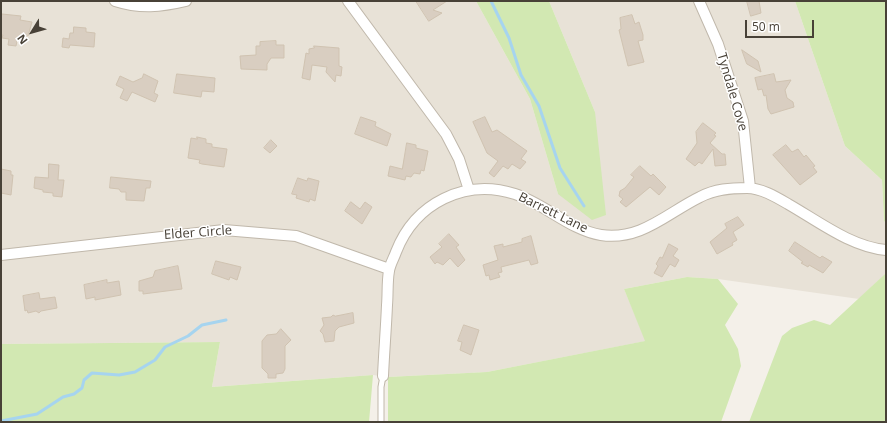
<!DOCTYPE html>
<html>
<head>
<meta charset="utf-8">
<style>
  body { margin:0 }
  #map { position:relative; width:887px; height:423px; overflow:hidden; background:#f4f0e9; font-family:"Open Sans",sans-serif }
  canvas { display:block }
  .frame { position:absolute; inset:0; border:2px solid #484137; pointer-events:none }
  .north { position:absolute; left:12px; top:12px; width:40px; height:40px; -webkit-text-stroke:3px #fff; paint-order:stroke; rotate:233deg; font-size:11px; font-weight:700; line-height:16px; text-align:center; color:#484137 }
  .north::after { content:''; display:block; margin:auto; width:14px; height:18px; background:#484137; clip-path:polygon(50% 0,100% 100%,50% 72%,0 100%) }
  .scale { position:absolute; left:745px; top:20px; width:69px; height:18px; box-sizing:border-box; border:2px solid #484137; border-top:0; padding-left:5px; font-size:12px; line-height:14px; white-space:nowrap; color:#484137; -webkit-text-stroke:3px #fff; paint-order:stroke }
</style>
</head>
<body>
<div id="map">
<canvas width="887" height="423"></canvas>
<div class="frame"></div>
<div class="north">N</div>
<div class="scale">50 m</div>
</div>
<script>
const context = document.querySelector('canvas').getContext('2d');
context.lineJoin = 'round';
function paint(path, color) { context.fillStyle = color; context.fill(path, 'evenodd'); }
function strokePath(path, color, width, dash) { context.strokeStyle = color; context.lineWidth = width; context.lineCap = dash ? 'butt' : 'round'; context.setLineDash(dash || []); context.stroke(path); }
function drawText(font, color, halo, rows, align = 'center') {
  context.font = font + ' "Open Sans",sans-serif'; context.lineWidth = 3; context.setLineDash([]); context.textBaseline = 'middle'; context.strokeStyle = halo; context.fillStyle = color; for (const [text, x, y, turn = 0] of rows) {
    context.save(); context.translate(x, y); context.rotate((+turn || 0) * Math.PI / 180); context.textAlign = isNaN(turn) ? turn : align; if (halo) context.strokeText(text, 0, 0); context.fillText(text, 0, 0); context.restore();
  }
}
const residential = new Path2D(`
  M1,1h475l54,98 28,95 37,-82 -46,-111h246l50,145 37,34 2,41 2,2v50l-27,26 -141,-20 -31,-2 -63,12 22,52 -159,31 -99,5 -15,-2 -161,12 8,-45 -219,2z`);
const green = new Path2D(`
  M476,1h73l46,111 11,103 -14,5 -34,-26 -28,-95z
  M795,1h91v222l-2,-2 -2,-41 -37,-34z
  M886,273v149h-137l33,-86 10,-8 22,-8 16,5z
  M687,277l31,2 20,25 -13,21 13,24 3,17 -20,56h-333v-45l99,-5 158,-31 -21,-52z
  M220,342l-8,45 161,-12 -4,47h-368v-78z`);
const stream = new Path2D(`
  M491,1l18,37 12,37 18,31 21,62 24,38
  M1,421l36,-7 26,-17 11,-3 8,-6 2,-8 8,-7 27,2 16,-3 20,-12 10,-13 23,-11 14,-11 24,-5`);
const building = new Path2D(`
  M416,1h31l-14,9 9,3 -13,8z
  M747,1h12l2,12 -10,3z
  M2,14l19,2 -1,4 12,2 -4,14h-5l-1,6 -5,-1 -1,5 -8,-1 1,-6 -7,-1 1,-3h-2z
  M632,15l3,9 4,-2 4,13v5l-5,1 6,21 -16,4 -9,-36 2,-1 -1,-11z
  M74,27l12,1v4l9,1 -1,14 -24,-2 -1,3 -7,-1 1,-9 6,1 1,-6h3z
  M276,41v4h8v13h-13l-4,6v6l-26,-1 -1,-13 16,-1v-9h4v-4z
  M314,46l25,2v18l3,1 -1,9 -5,-1 -1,7 -9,-10 1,-5 -15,-2 -2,15 -8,-2 4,-25 3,1v-5l5,-1z
  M742,50l16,11 3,11 -14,-8z
  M144,74l14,7 -4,12 4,2 -3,7 -23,-10 -5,9 -7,-3 4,-9 -8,-4 4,-9 13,6 9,-4z
  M177,74l38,4 -1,14 -12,-1 -1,6 -27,-4z
  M774,74l2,8 15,-2 -6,10 2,8 6,4 1,5 -23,7 -3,-5 -2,-14 -2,1 -2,-7 -4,1 -3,-12z
  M361,117l15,5 -1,4 16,8 -4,12 -32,-12z
  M485,117l7,15 5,-2 30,21 -6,8 5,3 -6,7 -8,-5 -4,5 -5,-3 -9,11 -5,-4 9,-12 -11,-8 -14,-31z
  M703,123l13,10 -2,2 2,1 -6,7 12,11h3l1,11 -11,1 -2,-17 -11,15 -3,-2 -4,4 -9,-7 11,-16 -1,-11z
  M197,137l9,2v4l6,1v3l15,2 -3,18 -22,-3 -3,-1 1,-3 -12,-2 3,-20 6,1z
  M271,140l6,6 -7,7 -6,-5z
  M407,143l9,2v3l12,3 -4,20 -3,-1 -1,4 -6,-1 -3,4 -5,-1 -1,4 -17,-4 2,-10 12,3z
  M786,145l6,7 6,-3 6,8 2,-2 9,11 -2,1 4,5 -17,13 -27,-30z
  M49,164l10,1 -1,15h6l-2,17 -9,-1v-3l-10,-1v-2l-9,-2 1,-11 13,1z
  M640,166l11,10 2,-2 13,13 -7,8 -9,-8 -24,20 -6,-5 3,-3 -4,-3 1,-5 5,-3 9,-11 -3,-2z
  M1,169l10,2v4h2l-2,20 -10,-2z
  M111,177l40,4 -1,7h-4l-2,13 -18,-1v-8h-5l-2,-3 -9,-1z
  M298,178l9,3 1,-3 11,3 -4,20 -5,-2 -1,3 -13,-4 1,-3 -5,-1z
  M351,202l9,7 5,-7 7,5 -10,17 -17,-13z
  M738,217l6,8 -11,7 4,8 -5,3 1,2 -16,9 -7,-12 17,-14 -2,-4z
  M449,234l10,11 -3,2 9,13 -7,7 -8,-9 -7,7 -6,-3 -2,2 -5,-7 12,-10 -3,-3z
  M531,236l7,27 -7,2 -2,-5 -28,7 1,5 -4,1 2,4 -10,3 -1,-5 -3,1 -3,-11 15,-5 -4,-14 9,-2v3l19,-5v-3z
  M795,242l25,16 2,-2 10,6 -9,11 -14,-8 -1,2 -7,-4 2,-1 -14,-11z
  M669,244l9,5 -5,7 6,4 -4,7 -5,-3 -8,13 -8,-4 4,-7 -2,-2 4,-7 2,1z
  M216,261l25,6 -4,13 -7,-3 -1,3 -17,-6z
  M178,266l4,23 -39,5v-3h-4v-10l14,-4 2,-6z
  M107,280v3l12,-2 2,14 -26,5v-3l-9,2 -2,-14z
  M39,293l1,6 15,-2 2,11 -16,3 -2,2 -3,-2 -8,2 -1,-3 -2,1 -2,-15z
  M353,313l1,10 -15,4 -4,4 -1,10 -9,1 -2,-8 -3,-3 4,-6 -2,-7 9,-1 2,-2 2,1z
  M464,325l15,5 -8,25 -11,-5 2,-8 -4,-1z
  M281,329l10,11 -6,6v23l-2,4 -7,1v4h-8v-4l-6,-6v-27l5,-6 9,-1z`);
const lane = new Path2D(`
  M381,422v-35l2,-11`);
const street = new Path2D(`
  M115,1c25,8 46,6 71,0
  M348,1l98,133 13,25 10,31
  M699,1l19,43 25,77 7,67
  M1,255l223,-25 72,6 93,33
  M383,376c1,-23 3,-47 4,-71 1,-11 0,-23 2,-34 1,-7 5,-13 7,-19 19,-49 69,-74 119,-58 30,10 55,36 86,41 40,6 66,-22 99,-38 15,-8 31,-9 47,-9 14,0 29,9 41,16 30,17 63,43 98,46`);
const streetNames = [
  ["Tyndale Cove",732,92,74],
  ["Barrett Lane",553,213,26],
  ["Elder Circle",198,233,-4]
];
paint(residential, '#e8e2d7');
paint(green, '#d2e8b2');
strokePath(stream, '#a6d4ef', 3);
paint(building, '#d9cec1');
strokePath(building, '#d0c3b1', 1);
strokePath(lane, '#c0b8ab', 7);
strokePath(street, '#c0b8ab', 12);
strokePath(lane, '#fff', 5);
strokePath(street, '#fff', 10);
drawText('13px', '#484137', '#fff', streetNames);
</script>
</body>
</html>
